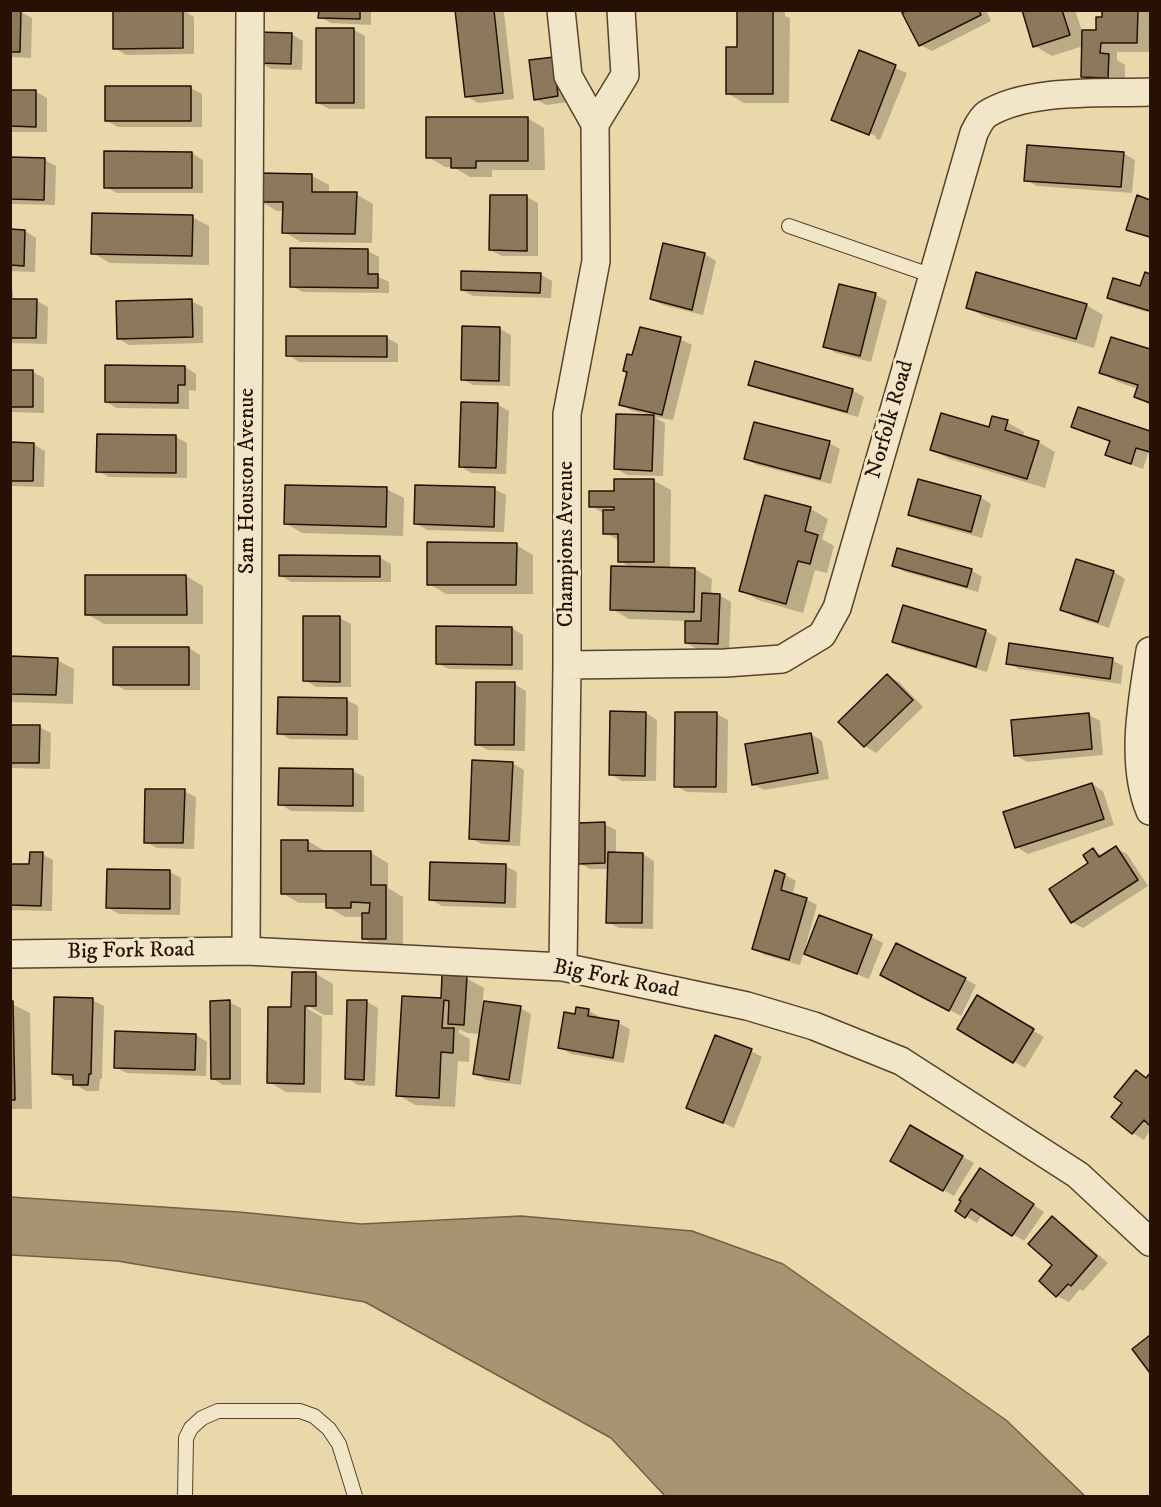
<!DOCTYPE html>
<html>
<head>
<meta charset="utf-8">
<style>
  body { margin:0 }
  #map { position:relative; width:1161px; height:1507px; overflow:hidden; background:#e9d8a9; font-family:"IM FELL DW Pica",serif }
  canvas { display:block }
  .frame { position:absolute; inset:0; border:12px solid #271004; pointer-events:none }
</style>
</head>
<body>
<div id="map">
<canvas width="1161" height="1507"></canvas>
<div class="frame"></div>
</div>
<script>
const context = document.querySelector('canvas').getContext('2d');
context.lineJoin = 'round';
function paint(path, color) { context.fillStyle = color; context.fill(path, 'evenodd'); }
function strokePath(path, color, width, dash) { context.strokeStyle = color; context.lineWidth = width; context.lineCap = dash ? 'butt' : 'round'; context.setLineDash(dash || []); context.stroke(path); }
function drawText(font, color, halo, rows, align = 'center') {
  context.font = font + ' "IM FELL DW Pica",serif'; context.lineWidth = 6; context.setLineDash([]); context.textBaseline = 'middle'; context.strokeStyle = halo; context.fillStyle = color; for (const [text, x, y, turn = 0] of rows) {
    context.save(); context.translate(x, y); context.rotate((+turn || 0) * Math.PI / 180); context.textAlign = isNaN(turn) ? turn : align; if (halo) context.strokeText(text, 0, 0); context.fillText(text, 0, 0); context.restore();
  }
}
const water = new Path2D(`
  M10,1197l229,15 122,12 160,-8 171,15 91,33 223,156 79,76h-420l-54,-58 -246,-136 -248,-41 -106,-6z`);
const shadow = new Path2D(`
  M183,10l11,7v37l-68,1 -11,-7z
  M320,10h51v15l-40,-2 -11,-6z
  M457,10h43l4,3 10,86 -36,4 -12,-7z
  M739,10h46v6l5,2 -1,85h-45l-17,-10 11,-44z
  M910,10h76l5,11 -59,30 -12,-6z
  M1024,10h51l7,21h15l7,-13v-8h46v42h-33v8l8,5v22l-25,-1 -17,-10v-30l-31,10 -17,-10z
  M10,11l11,1 11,6 -1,40 -21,-1z
  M354,30l11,6v73h-36l-11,-6z
  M291,34l12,7 -1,29 -31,-1 -12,-7z
  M859,52l48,21 -27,67 -5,-2 1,-2 -34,-13v1l-9,-5z
  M565,65l4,37 -23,3 -11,-6z
  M191,88l11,6v33h-84l-11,-6z
  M10,92h26l11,6v34h-37z
  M527,118l17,10 1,42h-53v7h-22l-17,-10h-8l-17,-10z
  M192,153l11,7v33h-86l-11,-6z
  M1123,153l12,7 -3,33 -95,-7 -11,-6z
  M10,159l35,1 11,6 -1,39 -45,-1z
  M312,176l17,9v8l27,1 17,10 -1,39 -71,-1 -17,-10v-21h-7l-17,-10z
  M527,197l11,6v53h-36l-12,-6z
  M1138,197l12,4v38l-22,-10z
  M192,217l17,9v39l-99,-2 -17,-10z
  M10,231h15l11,7 -1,34 -25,-1z
  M664,245l41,9 11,7 -13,54 -40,-10 -12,-6z
  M368,251l11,6v20l10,5v11l-86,-1 -12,-6z
  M540,274l12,7 -1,17 -78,-2 -11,-6z
  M1146,274l4,1v38l-30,-9 -11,-7 32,-9z
  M10,290l3,2v8l24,1 11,6 -1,37 -37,-1z
  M876,295l11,6 -16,61 -35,-9 -11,-7z
  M191,301l12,6v36l-74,2 -11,-7z
  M1086,305l17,10 -9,33 -109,-31 -17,-9z
  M500,329l11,6 -1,51 -37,-1 -11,-6z
  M387,338l11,6v18h-99l-11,-7z
  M680,339l12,6 -19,75 -19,-3 11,6 -2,53 -36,-1 -12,-7 36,-53 -19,-4 -11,-7z
  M1112,339l38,12v54l-14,-8 2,-8 -20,-7 -17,-9z
  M107,366l78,1 11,7v17l-7,-1v19l-72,-1 -11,-6z
  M10,372h23l11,6v35l-34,-1z
  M750,384l102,6 12,7 -6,20 -97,-27z
  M498,405l11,6 -3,63 -35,-1 -11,-7z
  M1078,409l72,24v21l-2,-1 -5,16 -25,-9 -11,-6 4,-12 -27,-9 -11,-6z
  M1007,422l17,10 -1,5 15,5 17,10 -10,36 -96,-29 -17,-10z
  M176,437l11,6v35l-78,-1 -11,-6z
  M829,443l11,6 -9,35 -74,-19 -11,-7z
  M10,444h23l12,7 -1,36 -34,-1z
  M654,481l17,9 -1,79h25l17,10 -1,16h8l12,7 -2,48 -32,-1 -11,-6 1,-22 -58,-2 -17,-10 19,-41 -11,-7v-20l-15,-8v-19l-14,-8 25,-13z
  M386,489l18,9 -1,38 -101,-3 -17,-10z
  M494,489l12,6 -2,37 -77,-2 -12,-7z
  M766,497l45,12 17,10 -6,20 12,7 -7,27 -12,-3 -12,43 -45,-13 -17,-10z
  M980,497l11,7 -9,34 -61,-17 -11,-6z
  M516,545l17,10v39h-87l-17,-10z
  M379,557l12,7v18h-100l-11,-7z
  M894,566l77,4 11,7 -4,15 -73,-20z
  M1114,572l11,7 -16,49 -36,-12 -11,-7z
  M186,576l17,10v38h-99l-17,-10z
  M904,607l82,24 11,7 -10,34 -82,-24 -11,-6z
  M340,618l11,6v63h-35l-11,-7z
  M512,628l11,7v35l-74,-1 -12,-6z
  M189,648l11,7v35h-75l-11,-6z
  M10,658l47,2 17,9 -1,35 -63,-2z
  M1112,660l11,6 -2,18 -102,-15 -12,-6z
  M887,676l12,6 24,25 -47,46 -11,-7z
  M514,684l12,7 -1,60 -37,-1 -12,-6z
  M347,700l11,6v34l-68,-1 -11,-6z
  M646,713l11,7 -1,61h-34l-12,-7z
  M717,714l11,6 -1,73 -40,-1 -11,-6z
  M1088,714l12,7 3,34 -76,7 -12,-7z
  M10,726l29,1 12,6 -1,36 -40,-1z
  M811,734l11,7 7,38 -65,11 -11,-6z
  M512,763l12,7 -4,76 -38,-2 -12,-6z
  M280,769l73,2 11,6v35l-73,-1 -11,-7z
  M1092,784l11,7 11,34 -86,29 -11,-7z
  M184,791l12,6 -2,52 -37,-1 -11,-6z
  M604,824l12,6v24h27l11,7 -1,68 -34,-1 -11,-6 1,-53h-19l-11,-6z
  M282,841h26l17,10 46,2 17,10v25l15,9v51h-23l-17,-10v-21h-18l-17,-10v-4h-29l-17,-10z
  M1116,848l11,6 21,32 -65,42 -11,-6 21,-72 10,6z
  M42,854l11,6 -1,51 -42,-1v-45l21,1z
  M505,866l12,6 -1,36 -74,-2 -11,-6z
  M170,872l11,6 -1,37 -61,-1 -12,-7z
  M785,875l11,6 -4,14 14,4 11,6 -12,44h2l13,-32 51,20 12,6 -14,36 -52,-20 -13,-7 -4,13 -35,-10 -11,-6z
  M293,974h23l17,10v31h-9l-16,-9v3l14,8 -1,76 -35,-1 -17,-10 24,-74z
  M466,978l18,10 -2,21 38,-1 11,6 -10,71 -35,-5 -11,-7 6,-39 -14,-1 -8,-4v4l11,6 -1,23 -11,-1 -3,46 -40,-2 -17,-10 44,-96z
  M965,979l11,6 -15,31 -68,-35z
  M977,997l67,40 -19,31 -66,-40z
  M92,1000l12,6 -2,73h-2l-1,12h-13l-12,-7v-4h-9l-12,-7z
  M229,1002l12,6v77h-18l-11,-7z
  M367,1002l11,6 -3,78 -17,-1 -11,-7z
  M10,1003l20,10 2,96h-22z
  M577,1009l12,2 11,6v3l18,3 12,6 -6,34 -53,-9 -11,-7 16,-31z
  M196,1035l11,7 -1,34 -79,-3 -12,-6z
  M751,1051l11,6 -28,71 -46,-21z
  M1136,1072l12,6 2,-3v56l-6,9 -11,-7 -9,-30z
  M910,1127l64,36 -20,33 -62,-36z
  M992,1177l52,35 -20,29 -42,-26 -5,8 -20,-12z
  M1053,1218l11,7 44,38 -25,28 -3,-2 -11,13 -12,-6 -16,-15 14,-16z`);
const building = new Path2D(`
  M10,10h11l-1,42h-10z
  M113,10h70v38l-70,1z
  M319,10h41v9l-42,-1z
  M455,10h39l9,83 -38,4z
  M737,10h36v84h-47v-47h11z
  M907,10h72l2,5 -62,31 -17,-33z
  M1022,10h40l8,25 -37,12z
  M1102,10h36l-1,33h-36l-1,10 9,1 -1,24 -27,-1 1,-47h14v-13h6z
  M316,28h38v75h-38z
  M259,32l33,1 -1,31 -33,-1z
  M859,50l37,15 -27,70 -38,-15z
  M554,57l4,39 -24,4 -5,-40z
  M105,86h86v35h-86z
  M10,90h26v37l-26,-1z
  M426,117h102v44h-52v7h-25v-10h-25z
  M1027,145l97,7 -3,35 -97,-6z
  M104,151l88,1v36h-88z
  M10,157l35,1 -1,42 -34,-1z
  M259,173l53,1v18h45l-2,42 -73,-1 1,-31h-25z
  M490,195h37v56l-38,-1z
  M1137,195l13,5v37l-24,-7z
  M92,213l101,2 -1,41 -101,-2z
  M10,229l15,1 -1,36 -14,-1z
  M663,243l42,10 -13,57 -42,-11z
  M290,248l78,1v25h10v14l-88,-1z
  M461,271l80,2 -1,20 -79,-3z
  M976,272l111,32 -11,35 -110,-31z
  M1145,272l5,2v37l-43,-13 6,-20 27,8z
  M839,284l37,9 -16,63 -37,-9z
  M10,299h27l-1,39h-26z
  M192,299l1,38 -76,2 -1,-38z
  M462,326l38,1 -1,54 -38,-1z
  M640,327l41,10 -19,78 -43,-10 8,-33 -4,-1 4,-17 5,1z
  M286,336h101v21l-101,-1z
  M1111,337l39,12v54l-16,-6 4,-12 -39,-12z
  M755,361l98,28 -6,23 -99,-27z
  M105,365l80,1v19h-7v18l-73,-1z
  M10,370h23v37h-23z
  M461,402l37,1 -2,65 -37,-1z
  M1078,407l72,24v21l-14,-4 -5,16 -26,-9 5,-14 -39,-14z
  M941,413l48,14 3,-11 16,4 -3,10 34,11 -12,38 -97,-29z
  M616,414l38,1 -2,56 -38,-2z
  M754,422l76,19 -10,38 -76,-20z
  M97,434l79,1v38l-80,-1z
  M10,442l24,1 -1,38h-23z
  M614,479h40v83h-36v-28h-15v-24h11v-3h-25v-16h25z
  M918,479l63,17 -10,36 -63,-17z
  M285,485l102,2 -1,40 -102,-3z
  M415,485l80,2 -1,40 -80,-3z
  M765,495l46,12 -6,24 13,4 -8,29 -12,-3 -12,43 -47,-13z
  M427,542l90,1 -1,42h-89z
  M897,548l75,21 -5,18 -75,-21z
  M279,555l101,1v21l-101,-1z
  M1076,559l38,12 -16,51 -38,-12z
  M611,566l84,2 -1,44 -84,-2z
  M85,575h101l1,40h-102z
  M702,593l18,1 -2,50 -33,-1v-22h16z
  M903,605l83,25 -10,37 -84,-25z
  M303,616h37v66l-37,-1z
  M436,626l76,1v38l-76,-1z
  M1009,643l104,15 -3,21 -104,-15z
  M113,647h76v38h-76z
  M10,656l48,2 -2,37 -46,-1z
  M887,674l26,26 -49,47 -26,-25z
  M476,682h39l-1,63h-39z
  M278,697l69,1v37l-70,-1z
  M610,711l36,1 -1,64 -36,-1z
  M675,712h42l-1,75h-42z
  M1089,713l3,36 -78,7 -3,-36z
  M10,725h30l-1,38h-29z
  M811,733l7,40 -66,12 -7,-41z
  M472,760l41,2 -4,79 -40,-2z
  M279,768l74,1v37l-75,-1z
  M1092,783l12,36 -89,29 -12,-36z
  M145,789h40l-2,54h-39z
  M605,822v41l-27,1 -1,-41z
  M281,840h27v11h63v34h15v54h-24v-26h7l1,-10 -19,-1v6h-25v-14h-45z
  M1116,846l22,34 -67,43 -22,-34 39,-26 -5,-8 10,-7 6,9z
  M30,852h13l-2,54 -31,-1v-41h19z
  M608,852l35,1 -1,70h-36z
  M430,862l76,2 -1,39 -76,-3z
  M107,869l63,1v39l-64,-1z
  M775,870l10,4 -4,16 26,8 -18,62 -37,-11z
  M819,915l53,20 -15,39 -53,-20z
  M896,943l70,35 -17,33 -69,-36z
  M292,972h24v34h-11l-1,78 -37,-1 1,-76h23z
  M442,975l25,1 -3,49 -16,-1 1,-23 -5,-1 -2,28h12l-1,25 -12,-1 -2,46 -43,-2 6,-100 39,2z
  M977,995l57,34 -21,34 -56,-34z
  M54,997l39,1 -2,76h-2l-1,11h-15v-10l-21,-1z
  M230,1000v79h-19l-1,-78z
  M347,1000h20l-3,80 -19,-1z
  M10,1001h3l2,99h-5z
  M484,1001l37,5 -12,74 -36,-6z
  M576,1007l13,2 -1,7 31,5 -6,37 -55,-10 6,-36 11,2z
  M115,1031l81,3 -1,36 -81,-2z
  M715,1035l37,14 -29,74 -37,-15z
  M1136,1070l10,8 4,-5v53l-6,-6 -12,14 -21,-17 11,-14 -8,-6z
  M910,1125l53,31 -20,35 -53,-30z
  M980,1168l54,36 -22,32 -41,-27 -6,9 -10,-7 6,-10 -2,-1z
  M1052,1216l45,40 -26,30 -3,-2 -12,13 -17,-16 13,-16 -24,-21z
  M1150,1335v38l-18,-24z`);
const service = new Path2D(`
  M789,226l144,50
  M185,1496l1,-58 5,-10 11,-10 16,-7h82l14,5 15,13 10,15 16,52`);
const minor = new Path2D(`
  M561,10l7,66 27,48 1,137 -29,153v251l-4,302
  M595,124l30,-49 -4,-65
  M1150,651c-8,50 -20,112 0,160
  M567,665l158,-2 57,-4 40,-24 15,-27 137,-475c3,-6 7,-15 13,-19 42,-26 115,-20 163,-22
  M246,951l4,-941
  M10,954l236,-3 317,16 184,39 67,20 87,35 177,114 72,67`);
const streetNames = [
  ["Norfolk Road",891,420,-74],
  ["Sam Houston Avenue",248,481,-90],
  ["Champions Avenue",567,544,-90],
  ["Big Fork Road",131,952,-1],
  ["Big Fork Road",616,980,11]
];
paint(water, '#a79471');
strokePath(water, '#745f45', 1.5);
paint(shadow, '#0003');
paint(building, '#8c785a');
strokePath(building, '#271004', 1.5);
strokePath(service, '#58422d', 16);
strokePath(minor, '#58422d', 30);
strokePath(service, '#f1e6c7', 14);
strokePath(minor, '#f1e6c7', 27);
drawText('22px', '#271004', '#f1e6c7', streetNames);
</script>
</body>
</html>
